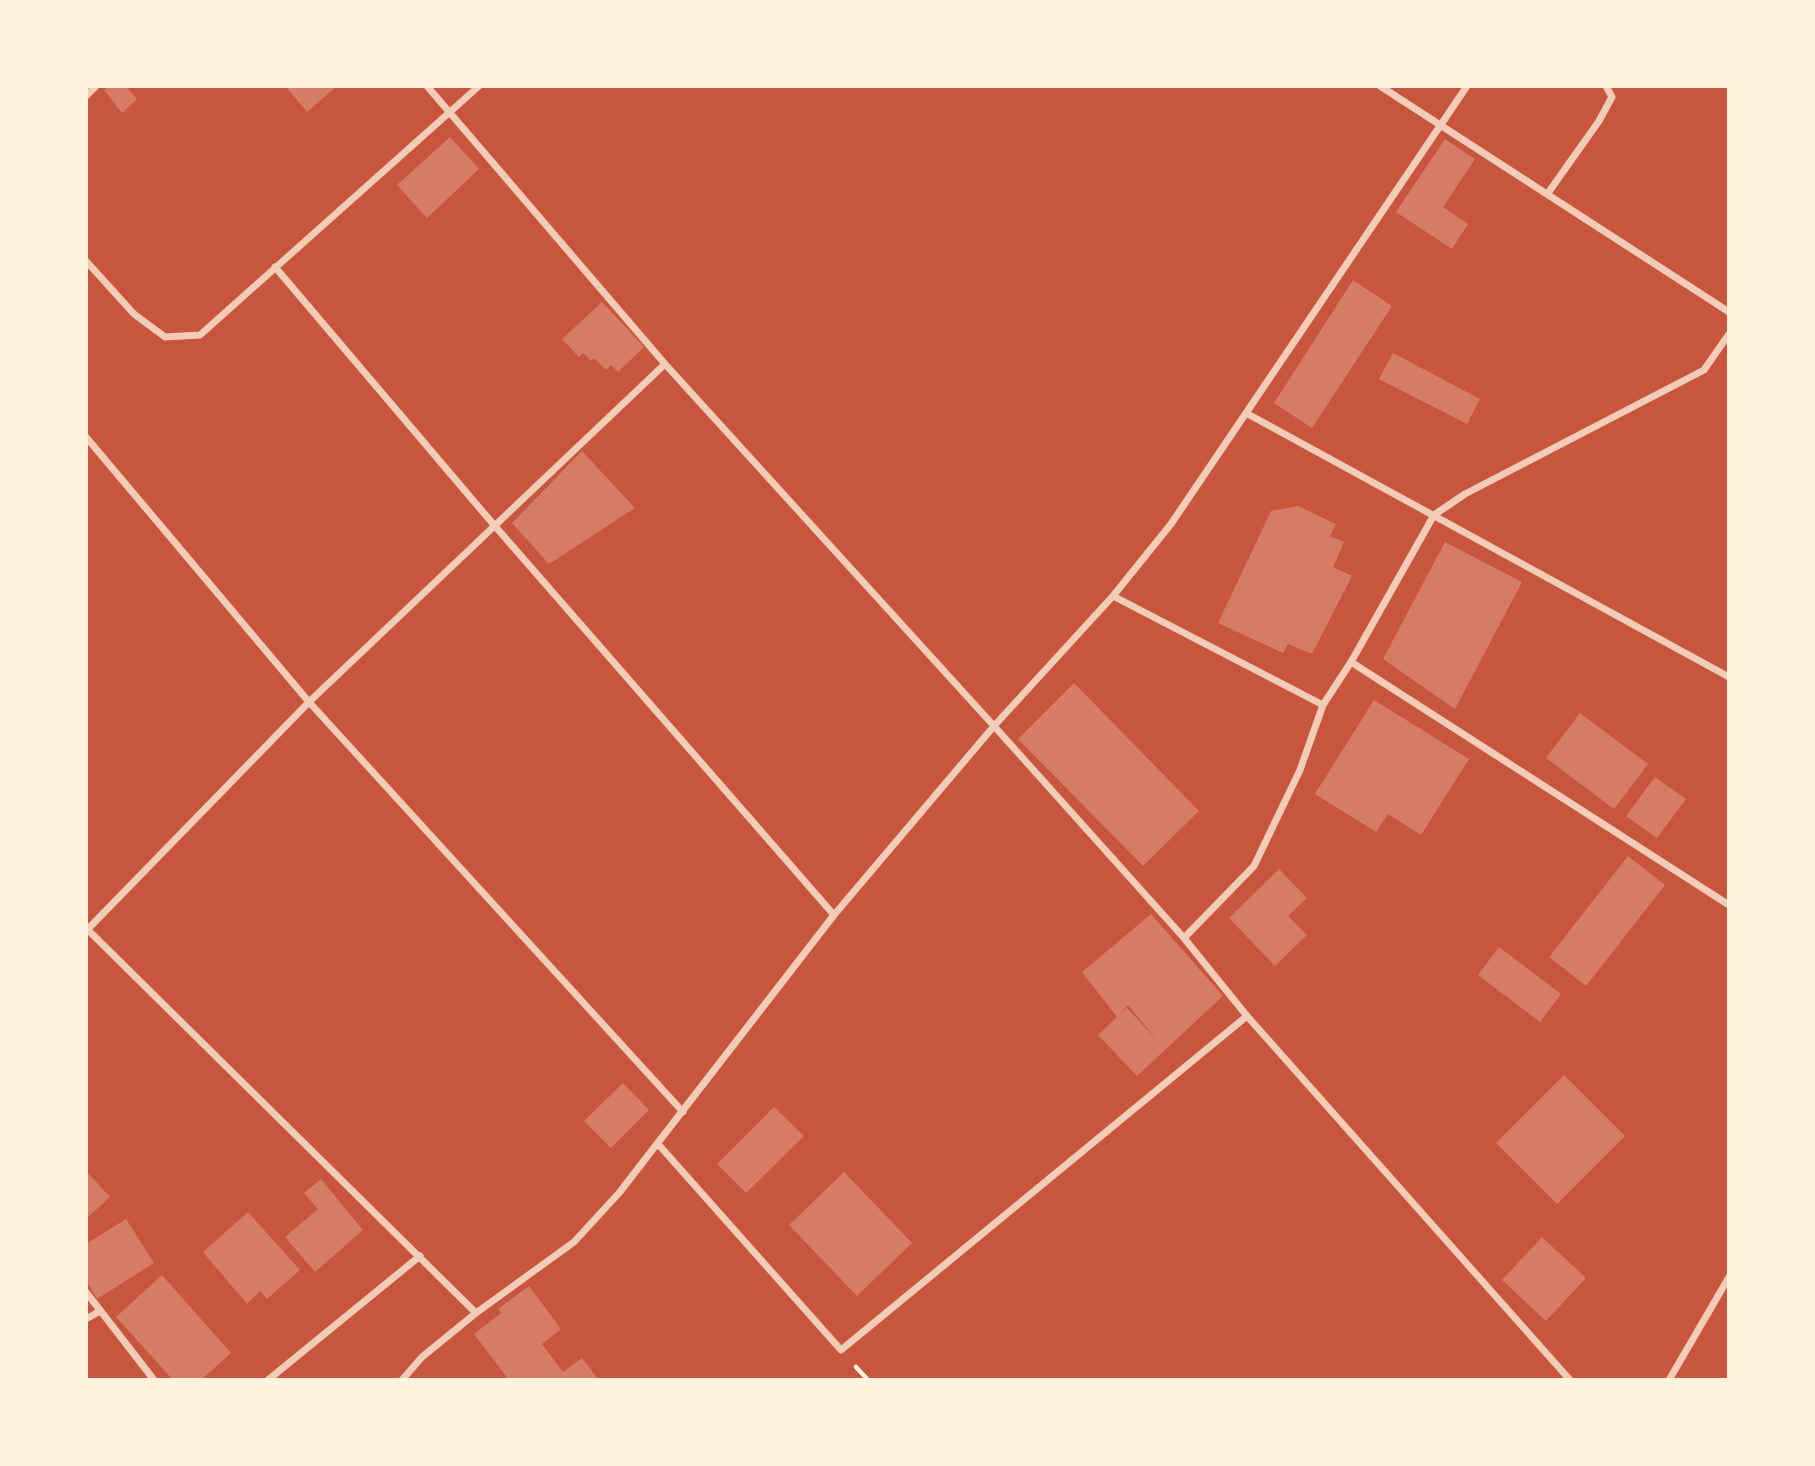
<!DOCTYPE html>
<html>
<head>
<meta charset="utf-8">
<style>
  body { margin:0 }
  #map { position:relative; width:1815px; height:1466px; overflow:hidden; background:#c8553d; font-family:"DM Sans",sans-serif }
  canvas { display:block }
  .frame { position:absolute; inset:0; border:88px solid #fff3e0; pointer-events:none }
</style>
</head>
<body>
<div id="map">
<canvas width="1815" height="1466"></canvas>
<div class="frame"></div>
</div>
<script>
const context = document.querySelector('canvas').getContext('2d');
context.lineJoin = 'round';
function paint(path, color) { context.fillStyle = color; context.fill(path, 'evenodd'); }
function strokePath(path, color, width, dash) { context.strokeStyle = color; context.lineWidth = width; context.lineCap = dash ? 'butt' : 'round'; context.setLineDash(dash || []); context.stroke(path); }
const building = new Path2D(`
  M109,86h17l11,13 -15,14 -18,-23z
  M285,86h52l-30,26z
  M450,137l29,32 -52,49 -30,-33z
  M1445,139l30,20 -32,48 25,17 -16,25 -56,-37z
  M1353,280l39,26 -80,122 -38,-25z
  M602,302l42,45 -26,25 -7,-7 -5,5 -12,-12 -3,3 -8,-8 -4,4 -17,-18z
  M1393,353l87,46 -13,25 -88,-45z
  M582,451l53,57 -86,56 -37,-41z
  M1298,506l38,18 -6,12 14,6 -11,25 19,9 -40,78 -24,-10 -5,9 -65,-30 53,-112z
  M1445,542l77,40 -67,127 -72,-50z
  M1074,683l125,128 -56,55 -125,-127z
  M1374,700l95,59 -48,76 -33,-21 -12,18 -61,-38z
  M1580,713l68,51 -34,45 -68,-51z
  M1655,777l31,22 -29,39 -31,-22z
  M1628,856l37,29 -79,101 -37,-29z
  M1279,869l28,29 -19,18 19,19 -32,31 -46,-48z
  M1151,914l72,82 -86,80 -39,-41 19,-18 -35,-45zM1128,1005l29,35 -30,-32 -7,6z
  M1499,947l62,47 -21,28 -62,-47z
  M1564,1075l61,61 -68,68 -61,-61z
  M623,1083l26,27 -38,38 -27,-27z
  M774,1107l30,29 -58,57 -29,-29z
  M86,1171l24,26 -24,22z
  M844,1172l68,71 -55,53 -68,-71z
  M321,1179l42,51 -48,42 -30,-35 33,-28 -14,-16z
  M248,1212l52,58 -33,29 -7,-8 -13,13 -44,-52z
  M126,1219l28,44 -57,36 -11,-19v-36z
  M1542,1237l44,41 -40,43 -44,-41z
  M162,1275l69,78 -30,27h-28l-57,-63z
  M529,1286l32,43 -19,15 21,28 19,-14 17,22h-90l-35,-46 27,-21 -3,-4z`);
const path = new Path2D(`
  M856,1367l12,13`);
const minor = new Path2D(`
  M427,86l238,278 329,362 190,212 63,78 323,364
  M1380,86l349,226
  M86,96l10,-10
  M1548,193l51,-72 13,-24 -6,-11
  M86,261l48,53 31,23 35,-2 279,-249
  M275,267l219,258 340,390
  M1246,413l483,264
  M86,437l223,265 374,410
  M1113,596l210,109
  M1351,662l378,243
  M86,928l390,385
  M86,931l223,-229 356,-338
  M1184,938l70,-72 46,-96 23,-65 28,-43 83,-147 31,-21 239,-124 25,-36
  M658,1144l183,206 406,-334
  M86,1292l68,88
  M86,1319l14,-8
  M268,1380l152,-124
  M402,1380l20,-23 54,-44 98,-71 45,-49 215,-278 160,-189 119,-130 58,-72 296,-438
  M1669,1380l60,-103`);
paint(building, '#d67c66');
strokePath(path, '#fff3e0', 4.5);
strokePath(minor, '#f1ccb7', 7);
</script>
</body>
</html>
